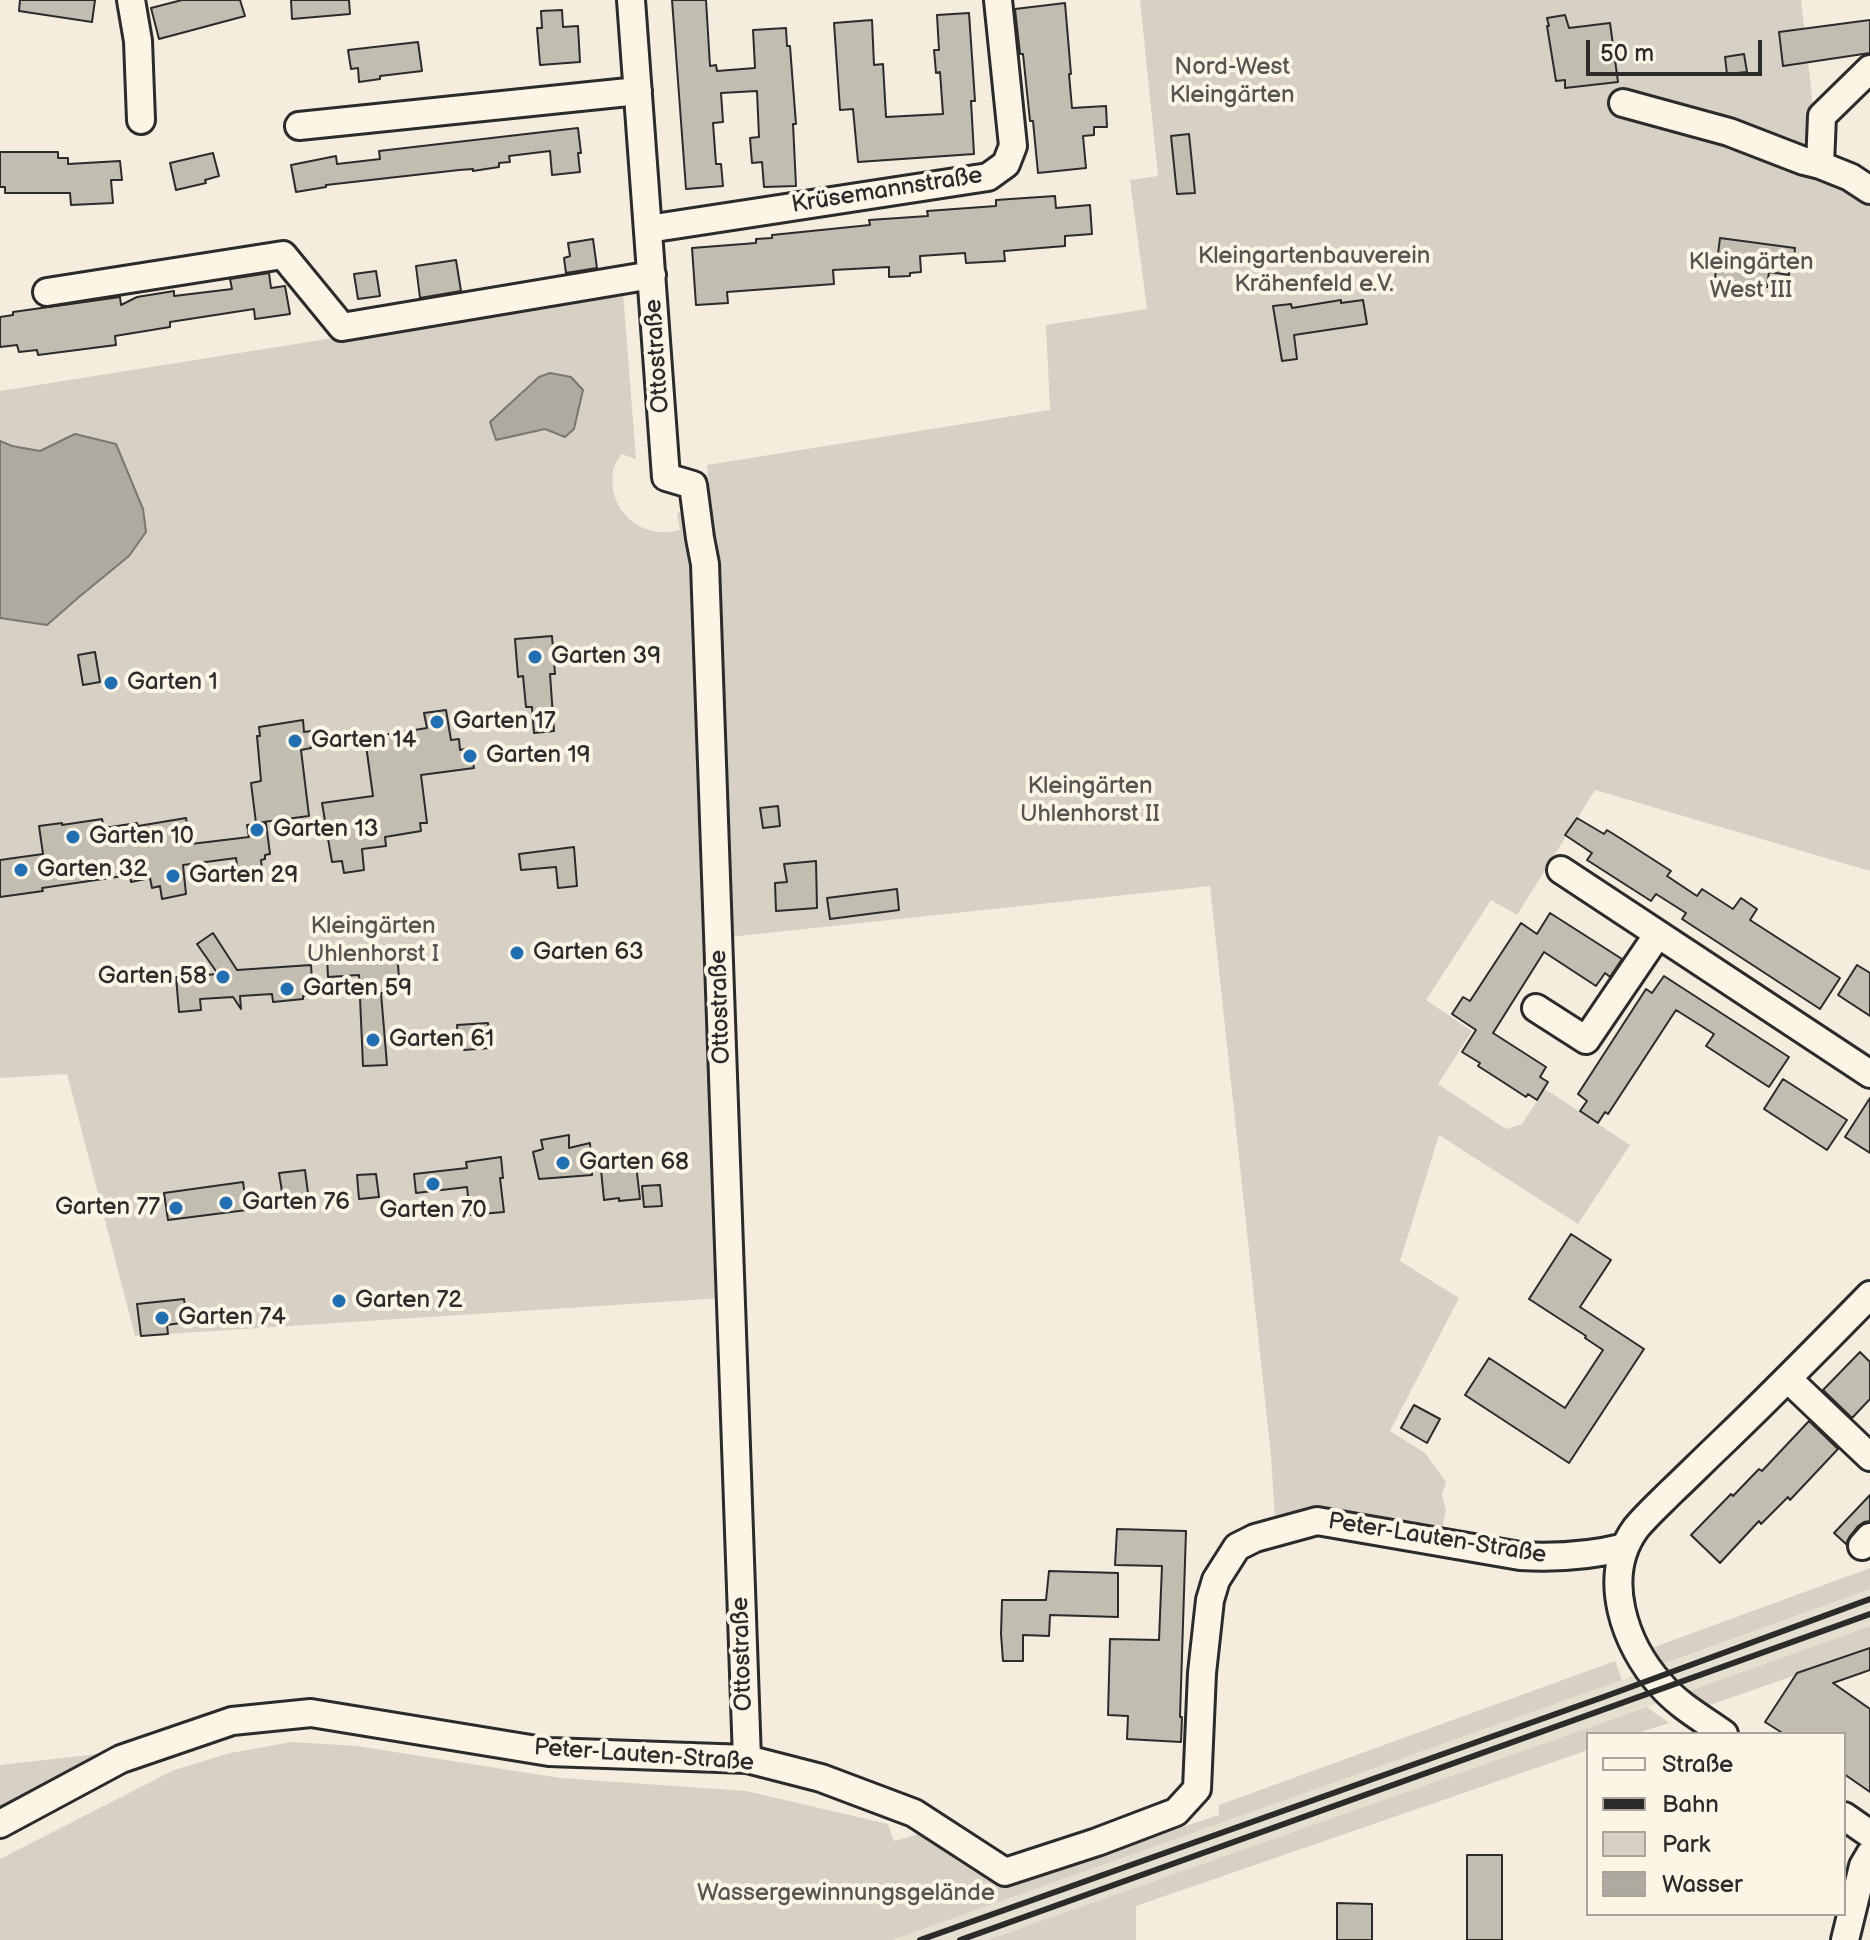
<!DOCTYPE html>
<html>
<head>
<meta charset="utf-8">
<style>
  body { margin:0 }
  #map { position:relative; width:1870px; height:1940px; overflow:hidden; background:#f4edde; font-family:"Balsamiq Sans",sans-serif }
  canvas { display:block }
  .legend { position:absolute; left:1586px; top:1732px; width:260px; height:184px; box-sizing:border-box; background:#fcf5e5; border:2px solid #a8a49b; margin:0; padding:10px 14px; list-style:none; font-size:24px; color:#2b2b2b }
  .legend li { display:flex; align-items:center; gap:16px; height:40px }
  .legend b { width:40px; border:2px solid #a8a49b }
  .scale { position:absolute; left:1586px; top:40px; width:176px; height:36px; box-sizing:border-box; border:4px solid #2b2b2b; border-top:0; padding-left:10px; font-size:24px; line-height:28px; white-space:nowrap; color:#2b2b2b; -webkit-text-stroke:6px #fcf5e5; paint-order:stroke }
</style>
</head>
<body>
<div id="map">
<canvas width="1870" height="1940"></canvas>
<ul class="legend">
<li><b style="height:10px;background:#fcf5e5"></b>Straße</li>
<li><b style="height:10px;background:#2b2b2b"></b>Bahn</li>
<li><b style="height:22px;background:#d6d1c4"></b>Park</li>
<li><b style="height:22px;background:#afaaa0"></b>Wasser</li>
</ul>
<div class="scale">50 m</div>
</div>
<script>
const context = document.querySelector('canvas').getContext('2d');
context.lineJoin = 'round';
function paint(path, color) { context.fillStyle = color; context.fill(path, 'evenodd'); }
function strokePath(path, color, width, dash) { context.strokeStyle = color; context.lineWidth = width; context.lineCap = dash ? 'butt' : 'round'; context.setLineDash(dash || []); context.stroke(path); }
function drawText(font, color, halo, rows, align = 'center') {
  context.font = font + ' "Balsamiq Sans",sans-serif'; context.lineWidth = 8; context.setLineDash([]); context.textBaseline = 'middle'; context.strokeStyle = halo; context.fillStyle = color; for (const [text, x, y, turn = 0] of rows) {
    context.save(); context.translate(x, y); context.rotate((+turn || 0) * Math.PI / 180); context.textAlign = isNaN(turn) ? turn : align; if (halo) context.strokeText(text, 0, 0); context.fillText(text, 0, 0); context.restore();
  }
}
const built = new Path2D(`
  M1870,1589v37l-223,81 -660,233h-95l730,-260z`);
const green = new Path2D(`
  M1140,0h661l11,97 -2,74 41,20 19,13v667l-275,-81 -78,125 -26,-15 -65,100 46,31 -34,53 68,45 16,-5 23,-35 85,56 -52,79 -139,-89 -39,126 59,37 -69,133 35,22 21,29 -4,13 4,15 -5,23 -97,-21 -69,7 -4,-63 -61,-570 -481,51c-4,-158 -6,-315 -22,-472l343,-55 -4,-85 101,-16 -17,-129 28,-4z
  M623,292l13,167 -15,-5c-3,6 -7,11 -8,17 -6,40 29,70 67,59l-3,-17 8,-2 4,34 34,753 -588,38 -68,-262 -67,4v-460l47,7 32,-28 -4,-163 -35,17 -28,-5 -12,-5v-50z
  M1870,1568v21l-209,76 -12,-16z
  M1870,1626v23l-163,57 -20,-14z
  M1615,1661l7,19 -730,260h-892v-81l174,-89 56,-17 62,-11 65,4 203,32 186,13 142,33 6,17 32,-9 80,54 213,-71v-10z
  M1647,1707l22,16 -34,11h-47v16l-452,156v34h-149z
  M107,1753l-107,60v-48z`);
const water = new Path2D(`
  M550,373l21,4 12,13 -9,39 -9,8 -20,-8 -49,11 -6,-18 49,-45z
  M75,434l41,10 27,65 3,23 -17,24 -50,41 -32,28 -47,-7v-177l12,5 28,5z`);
const building = new Path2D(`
  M20,0h75l-3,22 -73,-11z
  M182,0h58l5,16 -86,23 -8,-31z
  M291,0h58l1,14 -58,5z
  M672,0h34l4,66 6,-1 1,6 38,-3 -2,-38 33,-2 1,18h3l3,40 3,38h-3l3,62 -32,1 -2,-25 -10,1 -2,-25 9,-1 -2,-46 -36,2 2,29 -10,1 3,41h5l2,22 -37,3z
  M1065,3l6,71h-2l3,34 34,-2 1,21h-13v8l-11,1 3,32 -48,5 -5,-52h-3l-7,-67h-3l-5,-45z
  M562,10l1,17 15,-1 2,36 -40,3 -3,-37h5l-1,-17z
  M969,13l6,88h-4l3,53 -116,8 -5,-53 -13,1 -6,-87 38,-3 2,45 9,-1 3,53 57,-3 -3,-42 -4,1 -1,-12 -1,-11h5l-2,-35z
  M1565,15l4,13 41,-5 8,59 -53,6v-8l-9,1 -9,-55h2l-2,-8z
  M1870,20v33l-87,13 -4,-34z
  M418,42l4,29 -42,5v3l-21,3 -1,-14 -7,1 -3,-19z
  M1744,54l3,18 -20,2 -2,-17z
  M578,128l3,25h-3l2,19 -28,3 -2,-24 -41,5 1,6 -11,1v4l-26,4v-2l-14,1 -133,15v2l-30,5 -5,-27 45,-9 1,8 43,-5 -1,-8z
  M1189,134l6,59 -18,1 -6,-58z
  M0,152h58v6h10v6l52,-3 2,19h-11l2,23 -42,2 -1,-12h-65v-6h-5z
  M213,153l6,23 -14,4 1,3 -30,7 -6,-27z
  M1055,196l1,12 34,-3 2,29 -27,2v10l-61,5 1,10 -39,2 -1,-10 -45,3 1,16 -11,1v3l-21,1v-10l-56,3 1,14 -107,8 1,11 -32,2 -4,-57 64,-5v-4l16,-1v-3l98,-10 -1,-5 59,-4 -1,-5 69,-5v-6z
  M1720,238l75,10 -2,18h-3l-1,9 -20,-3 -2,15 -52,-9z
  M593,239l4,29 -31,5 -2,-15 6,-2 -2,-13z
  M456,260l5,31 -41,7 -4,-32z
  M376,271l4,25 -22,3 -4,-25z
  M269,273l2,15 14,-2 5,28 -35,5 -1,-10 -84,13v5l-55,9 1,9 -78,10 -1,-5 -18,2 -2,-7 -17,2v-30l13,-2v-3l107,-15 1,8 16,-8 37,-6v5l58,-7 -2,-10z
  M1341,300v3l22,-3 4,24 -73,11 3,24 -15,2 -9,-55 18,-2 1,4z
  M552,636l3,38h-5l4,57 -20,2 -2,-26h-6l-3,-31 -5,1 -3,-38z
  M95,652l5,30 -17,3 -5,-30z
  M446,710l5,30 8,-1 1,11 10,-2 4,20 -53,7 6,48h-7l1,8 -36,6 1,9 -24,3 2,21 -20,3 -2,-12 -10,1 -10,-59 51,-7 -8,-58 62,-10 -3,-15z
  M303,720l1,12 7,-1v17l-10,2 8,66 -53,7 -5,-40 10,-2 -4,-45h3l-1,-9z
  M778,806l2,20 -17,2 -3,-20z
  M186,818l5,26 58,-7 -2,-12 19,-2 4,31 -5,1v4l-4,1 1,9 -24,4 -2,-15 -53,7 3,29 -24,5 -2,-13 -8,2 -2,-10 -19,4 -1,-7 -88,13 1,3 -43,6v-37l43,-6 -4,-28 23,-3v2l40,-6 2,9 33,-5 1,3z
  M1577,818l27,16 3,-4 16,10 48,31 -4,5 30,20 5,-7 31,20 8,-11 16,11 -7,11 90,58 -20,31 -138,-90 4,-6 -30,-19 -5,7 -64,-41 5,-7 -27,-18z
  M574,847l3,39 -19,2 -2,-21 -35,3 -2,-16z
  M816,861l1,47 -41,3 -1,-28 12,-1 -3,-18z
  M897,889l2,21 -69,9 -3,-21z
  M1550,913l72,46 -12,18 -5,-4 -9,13 -52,-34 -51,81 53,34 -6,10 8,5 -11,18 -9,-6 -2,3 -23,-15 -25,-16 2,-3 -18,-11 14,-22 -24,-16 11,-17 7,4 51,-78 16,11z
  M213,933l24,37 74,-5 2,31h-10v3l-30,3 -1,-8 -32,2 1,13 -8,-12 -33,2 1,11 -22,2 -3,-35 42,-3 -21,-30z
  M397,952l3,39 -19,2 6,72 -24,1 -4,-91 -31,2 -1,-20z
  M1857,965l13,8v43l-32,-21z
  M1664,976l125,81 -20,30 -63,-41 8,-12 -38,-24 -68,104 -3,-2 -7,11 -18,-12 7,-10 -9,-7 68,-105 6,4z
  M488,1023l2,25 -26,2v-4h-5l-2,-21z
  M1783,1079l64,41 -20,30 -63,-41z
  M1870,1098v55l-25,-16z
  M569,1135v13l21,-5 2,32 -53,4 -6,-27 10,-3 -2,-9z
  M635,1156l5,43 -21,2v-3l-15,2 -4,-40z
  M501,1157l2,21h-3l4,34 -34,3 -3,-28 -51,6 -2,-19 53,-6 -1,-6z
  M305,1170l4,31 -25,3 -5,-31z
  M376,1174l3,23 -20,2 -2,-24z
  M243,1182l4,28 -79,10 -4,-27z
  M660,1185l2,21 -18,1 -2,-21z
  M1571,1234l40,26 -31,47 64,42 -75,114 -104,-68 24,-37 76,50 38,-58 -18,-12 1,-2 -57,-37z
  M184,1299l3,23 -20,3 1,9 -27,2 -4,-32z
  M1860,1352l10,10v37l-18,19 -29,-28z
  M1414,1405l26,14 -13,24 -26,-15z
  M1809,1421l29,28 -48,51 -2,-3 -27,27 -2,-3 -39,42 -29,-28 40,-41 2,2 26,-27 3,2z
  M1870,1495v26l-6,1 -6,4 -8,10 -4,8 -12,-11z
  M1117,1529l69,2 -6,186h2l-1,25 -54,-3 1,-23 -20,-1 2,-76 49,1 3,-74 -47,-1z
  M1049,1571l69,2v44l-68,-2 -1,21 -26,-1v26h-20l-2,-27 1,-34h44z
  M1870,1648v22l-37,13 37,26v83l-26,-18v-40h-60l-19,-12 32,-49z
  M1467,1855h35v85h-35z
  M1337,1903l35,1v36h-35z`);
const minor = new Path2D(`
  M131,0l7,41 3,79
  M631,0l35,477 27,8 7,53 5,26 42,1195
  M1870,69l-48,47 -2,49 30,12 20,13
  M1623,103l106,29 75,29 16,4
  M299,126l339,-35
  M648,229l340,-52 18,-13 7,-18 -15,-146
  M47,292l236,-37 59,72 310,-52
  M1561,870l309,204
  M1536,1008l50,32 72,-106
  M1788,1379l82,78
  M1862,1546l8,-9
  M1724,1734c-21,-15 -46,-29 -63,-49 -36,-40 -61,-108 -25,-157 10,-12 23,-24 34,-35 19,-18 38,-37 57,-55 49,-47 96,-95 143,-143
  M1844,1816l26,18
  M0,1824l121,-65 111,-38 79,-8 238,39 198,7 74,19 93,35 91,59 92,-30 79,-30 21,-23 5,-116 8,-73 6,-20 21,-33 18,-9 62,-17 203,35c36,2 70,0 105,-9
  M1845,1940l18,-74 7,-12`);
const rail = new Path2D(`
  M920,1940l689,-245 261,-96
  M960,1940l910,-326`);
const markers = [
  [535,657,8,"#1f6fb2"],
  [111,683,8,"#1f6fb2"],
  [437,722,8,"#1f6fb2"],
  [295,741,8,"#1f6fb2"],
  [470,756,8,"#1f6fb2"],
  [257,830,8,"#1f6fb2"],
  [73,837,8,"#1f6fb2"],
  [21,870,8,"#1f6fb2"],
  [173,876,8,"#1f6fb2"],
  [517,953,8,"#1f6fb2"],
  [223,977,8,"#1f6fb2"],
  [287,989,8,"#1f6fb2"],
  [373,1040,8,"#1f6fb2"],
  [563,1163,8,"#1f6fb2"],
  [433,1184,8,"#1f6fb2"],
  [226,1203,8,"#1f6fb2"],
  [176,1208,8,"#1f6fb2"],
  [339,1301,8,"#1f6fb2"],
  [162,1318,8,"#1f6fb2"]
];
const parkNames = [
  ["Nord-West",1232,68],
  ["Kleingärten",1232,96],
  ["Kleingartenbauverein",1314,257],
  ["Krähenfeld e.V.",1314,285],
  ["Kleingärten",1751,263],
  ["West III",1751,291],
  ["Kleingärten",1090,787],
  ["Uhlenhorst II",1090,815],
  ["Kleingärten",373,927],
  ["Uhlenhorst I",373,955],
  ["Wassergewinnungsgelände",846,1894]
];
const streetNames = [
  ["Krüsemannstraße",887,191,-9],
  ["Ottostraße",658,356,-94],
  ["Ottostraße",721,1007,-92],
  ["Peter-Lauten-Straße",1437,1539,9],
  ["Ottostraße",743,1654,-92],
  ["Peter-Lauten-Straße",644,1756,4]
];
const poiNames = [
  ["Garten 39",551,657],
  ["Garten 1",127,683],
  ["Garten 17",453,722],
  ["Garten 14",311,741],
  ["Garten 19",486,756],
  ["Garten 13",273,830],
  ["Garten 10",89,837],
  ["Garten 32",37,870],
  ["Garten 29",189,876],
  ["Garten 63",533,953],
  ["Garten 58",207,977,"right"],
  ["Garten 59",303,989],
  ["Garten 61",389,1040],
  ["Garten 68",579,1163],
  ["Garten 76",242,1203],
  ["Garten 77",160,1208,"right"],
  ["Garten 70",433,1211,"center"],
  ["Garten 72",355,1301],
  ["Garten 74",178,1318]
];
paint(built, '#e5dfd0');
paint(green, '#d6d1c4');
paint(water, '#afaaa0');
strokePath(water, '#7a7771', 2);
paint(building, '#c2bdb1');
strokePath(building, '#2b2b2b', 2);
strokePath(minor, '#2b2b2b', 32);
strokePath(minor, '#fcf5e5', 26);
strokePath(rail, '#2b2b2b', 6);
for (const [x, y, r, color] of markers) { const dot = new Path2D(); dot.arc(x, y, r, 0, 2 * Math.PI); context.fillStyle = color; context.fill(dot); strokePath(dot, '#fcf5e5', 3); }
drawText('24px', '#565451', '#fcf5e5', parkNames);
drawText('24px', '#2b2b2b', '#fcf5e5', streetNames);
drawText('24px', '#2b2b2b', '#fcf5e5', poiNames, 'left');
</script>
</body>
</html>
